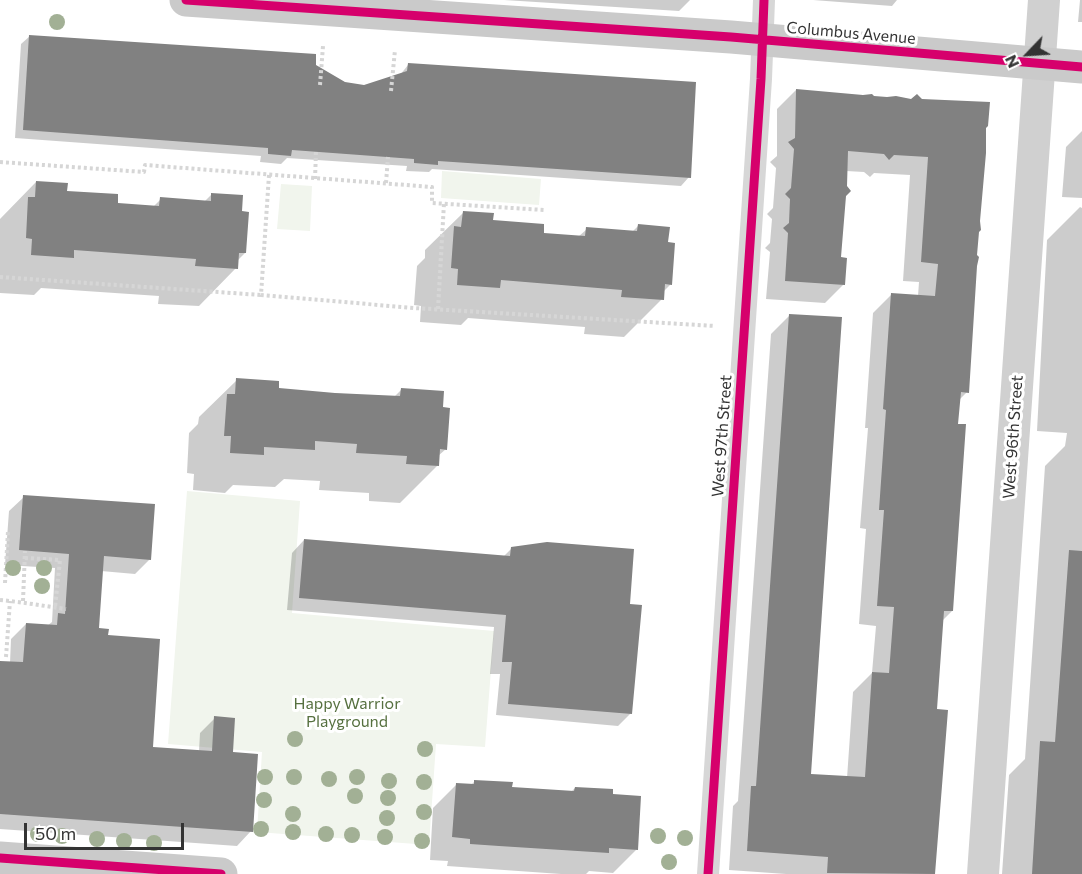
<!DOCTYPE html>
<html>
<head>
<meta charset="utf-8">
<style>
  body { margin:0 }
  #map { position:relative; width:1082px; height:874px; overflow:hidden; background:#fff; font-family:Commissioner,sans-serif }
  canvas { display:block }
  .north { position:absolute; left:998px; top:24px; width:60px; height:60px; -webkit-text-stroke:4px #fff; paint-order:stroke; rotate:245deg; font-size:16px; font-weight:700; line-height:24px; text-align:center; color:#333 }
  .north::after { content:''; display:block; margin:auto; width:21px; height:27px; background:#333; clip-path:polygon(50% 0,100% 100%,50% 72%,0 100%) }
  .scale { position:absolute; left:24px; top:823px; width:160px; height:27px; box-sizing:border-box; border:3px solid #333; border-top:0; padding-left:8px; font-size:18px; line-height:21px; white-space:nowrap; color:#333; -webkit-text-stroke:4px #fff; paint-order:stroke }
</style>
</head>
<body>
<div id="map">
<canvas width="1082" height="874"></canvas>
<div class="north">N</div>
<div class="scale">50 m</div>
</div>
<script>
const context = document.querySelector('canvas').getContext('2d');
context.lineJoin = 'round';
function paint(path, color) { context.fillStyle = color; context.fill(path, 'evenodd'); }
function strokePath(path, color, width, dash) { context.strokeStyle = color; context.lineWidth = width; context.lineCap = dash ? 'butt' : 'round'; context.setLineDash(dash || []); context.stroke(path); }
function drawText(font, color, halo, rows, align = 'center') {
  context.font = font + ' Commissioner,sans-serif'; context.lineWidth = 6; context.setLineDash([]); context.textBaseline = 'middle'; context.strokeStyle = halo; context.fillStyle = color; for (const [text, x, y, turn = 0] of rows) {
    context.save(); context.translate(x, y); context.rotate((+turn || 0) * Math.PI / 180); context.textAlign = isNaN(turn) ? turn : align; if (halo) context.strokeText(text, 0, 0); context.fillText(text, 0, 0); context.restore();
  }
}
const green = new Path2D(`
  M442,171l99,8 -2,26 -98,-7z
  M281,184l31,2 -2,45 -33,-2z
  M187,491l113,10 -8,112 202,18 -9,116 -49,-3 -7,101 -172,-13 5,-80 -94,-8z`);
const shadow = new Path2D(`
  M504,0h186l-11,11z
  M813,0h84l-5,6z
  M1080,0h2v22h-4z
  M30,36l284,30 31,18 19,3 36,-12 8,-10 281,112 -8,9 -249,-17 -3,3 -23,-1 1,-5 -120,-8 -6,6 -21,-2 1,-6 -246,-18 6,-94z
  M796,90l125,11 64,27 -18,264 -9,9 -6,210 -10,10 -6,90 4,82 -6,81h-148l-57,-4 4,-64 5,-5 33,-467 19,-19 19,461 38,2 6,-86 19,-19 4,-47 -17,-2 7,-95 -6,-1 8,-100h-3l8,-115 19,-19 26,2 1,-14 -16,-1 7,-106 -36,-2 -4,4 -6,-5 -18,-1 -6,88 4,25 -19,19 -59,-4 4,-47 -5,-4 5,-5 2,-24 -5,-5 6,-6 3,-40 -6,-6 7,-6v-47z
  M1082,131v67l-20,-1 4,-50z
  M36,182l29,10 51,12 37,3 8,-8 43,3 8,-8 28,19 5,40 -8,8 -1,7 -37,38 -41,-2 1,-8 -118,-8 -7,7 -34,-2v-74z
  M1080,207l2,1v666h-80l7,-99 16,-16 20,-293 20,-20 2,-13 -30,-2 10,-191z
  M463,213l79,21 36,3 9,-8 45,3 6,-6 29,18 4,40 -8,8 -1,7 -38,38 -40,-3 1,-7 -117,-9 -7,7 -41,-3 1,-16 -7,-1 3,-39 8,-8v-8z
  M237,380l40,10 117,7 7,-7 40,19 5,40 -8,7v9l-38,38 -31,-2v-8l-50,-3 1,-9 -36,-2 -9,8 -42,-2 -8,8 -32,-3 1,-16 -7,-1 2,-40 9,-9 1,-7z
  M24,497l126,62 -15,15 -34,-3 -4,58 10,7 44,112 48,3 1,-18 15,-15 16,36 20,77 -14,15 -237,-17v-167l10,1 1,-24 15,-15 21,2 5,-4 3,-54 -50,-3 4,-54z
  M304,540l199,17 9,-9 116,58 3,107 -13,13 -122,-11 4,-41h-10l4,-47 -207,-17 5,-57z
  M475,781l36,7 60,4 4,-4 61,62 -23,23 -24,-2 -3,3h-25l-114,-8 1,-5 -18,-1 3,-52 24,-24 14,1z`);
const building = new Path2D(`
  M29,35l287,19v11l29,17 19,3 43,-14 1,-8 288,19 -5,96 -253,-17v4l-24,-2v-4l-122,-9 -1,6 -23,-2v-6l-245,-18z
  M796,89l67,6 9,-1 2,2 13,1 9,-1 15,3 6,-5 5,5 68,3 -2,24 -2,2v25l-6,68 1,9 -2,2 -2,23 2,2 -2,9 -8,127 -8,-1 -3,32h8l-13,187h-9l-7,98 11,1 -13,164 -108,-1 1,-16 -81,-6 4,-65h5l33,-472 53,3 -31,457 54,3 7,-105 17,1 5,-66 -17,-1 7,-96h-5l7,-100 -3,-1 8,-116 44,3 3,-32 -17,-2 7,-105 -34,-2 -5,5 -5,-6 -36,-3 -1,35 4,5 -5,5 -5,61 6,1 -2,27 -60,-4 3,-48 -5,-5 6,-5 1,-24 -5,-5 6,-6 3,-39 -6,-7 7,-4z
  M36,181l32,2 -1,8 51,3v9l41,3 1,-9 51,4v-8l32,2 -1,16 7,1 -3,41h-7l-1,16 -43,-3 1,-7 -122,-9v8l-43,-3 1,-16 -6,-1 2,-41h7z
  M463,211l31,2 -1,7 51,4v9l41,3 1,-9 51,4 1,-7 32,3 -2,15 7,1 -3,42 -7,-1 -1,16 -43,-3 1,-7 -121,-10 -1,8 -43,-3 1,-16 -7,-1 3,-42 7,1z
  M236,378l43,3v7l56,5 65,3 1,-8 43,3 -1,16 7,1 -3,42 -7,-1 -1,17 -33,-2 1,-8 -51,-3 1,-9 -42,-3v9l-51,-3v8l-34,-2 1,-17h-7l3,-42h8z
  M23,495l132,9 -4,56 -47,-4 -5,72 10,1 -1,6 52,4 -7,108 59,4 2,-35 21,2 -2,34 25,2 -5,78 -253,-18v-153l23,1 3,-39 31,2 1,-12 7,1 4,-60 -50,-4z
  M304,539l206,17 1,-9 36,-5 87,7 -4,55 12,1 -10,109 -124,-10 4,-42h-10l4,-47 -207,-17z
  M1069,550l13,1v323h-50l8,-133 15,1z
  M474,780l39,2 -1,5 62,4 1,-4 38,2v5l28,2 -3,54 -29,-2v5l-110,-7 -29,-2v-5l-18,-2 4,-54 18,1z`);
const path = new Path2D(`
  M320,85l3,-39
  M391,91l4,-41
  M0,162l144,10 1,-7 287,22v16l112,7
  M269,175l-8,120 153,13 301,18
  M315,179l1,-27
  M386,183l2,-26
  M0,277l261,18
  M438,309l6,-106
  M25,558l35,2 -5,47
  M5,583l3,-52
  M0,600c22,2 44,6 66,9
  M23,601l2,-50
  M6,657l4,-56`);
const minor = new Path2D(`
  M708,874l53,-795 3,-79`);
const secondary = new Path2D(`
  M983,874l61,-874`);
const primary = new Path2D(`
  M186,0l545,37 351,30
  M0,858l221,16`);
const cycleway = new Path2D(`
  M186,0l545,37 351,30
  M0,858l221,16
  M708,874l53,-795 3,-79`);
const trees = [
  [57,22],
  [13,568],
  [44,568],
  [42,586],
  [295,739],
  [425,749],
  [265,777],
  [294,777],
  [357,777],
  [329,779],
  [389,781],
  [424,782],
  [355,796],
  [388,798],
  [264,800],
  [424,812],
  [293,814],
  [387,818],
  [261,829],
  [293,832],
  [38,834],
  [326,834],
  [352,835],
  [62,836],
  [658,836],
  [385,837],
  [685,838],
  [97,839],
  [124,841],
  [422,841],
  [154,843],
  [669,862]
];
const streetNames = [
  ["Columbus Avenue",851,33,5],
  ["West 97th Street",722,436,-86],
  ["West 96th Street",1013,437,-86]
];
const parkNames = [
  ["Happy Warrior",347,704],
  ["Playground",347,722]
];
paint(green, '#f1f5ed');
paint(shadow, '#0003');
paint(building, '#818181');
strokePath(path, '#d6d6d6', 4, [3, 3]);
strokePath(minor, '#d7d7d7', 22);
strokePath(secondary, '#d0d0d0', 32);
strokePath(primary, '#cacaca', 33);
strokePath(cycleway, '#d6006c', 9);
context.fillStyle = '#a2b095';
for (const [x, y] of trees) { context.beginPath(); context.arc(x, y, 8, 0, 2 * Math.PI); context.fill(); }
drawText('16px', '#333', '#fff', streetNames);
drawText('16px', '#56703f', '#fff', parkNames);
</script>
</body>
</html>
